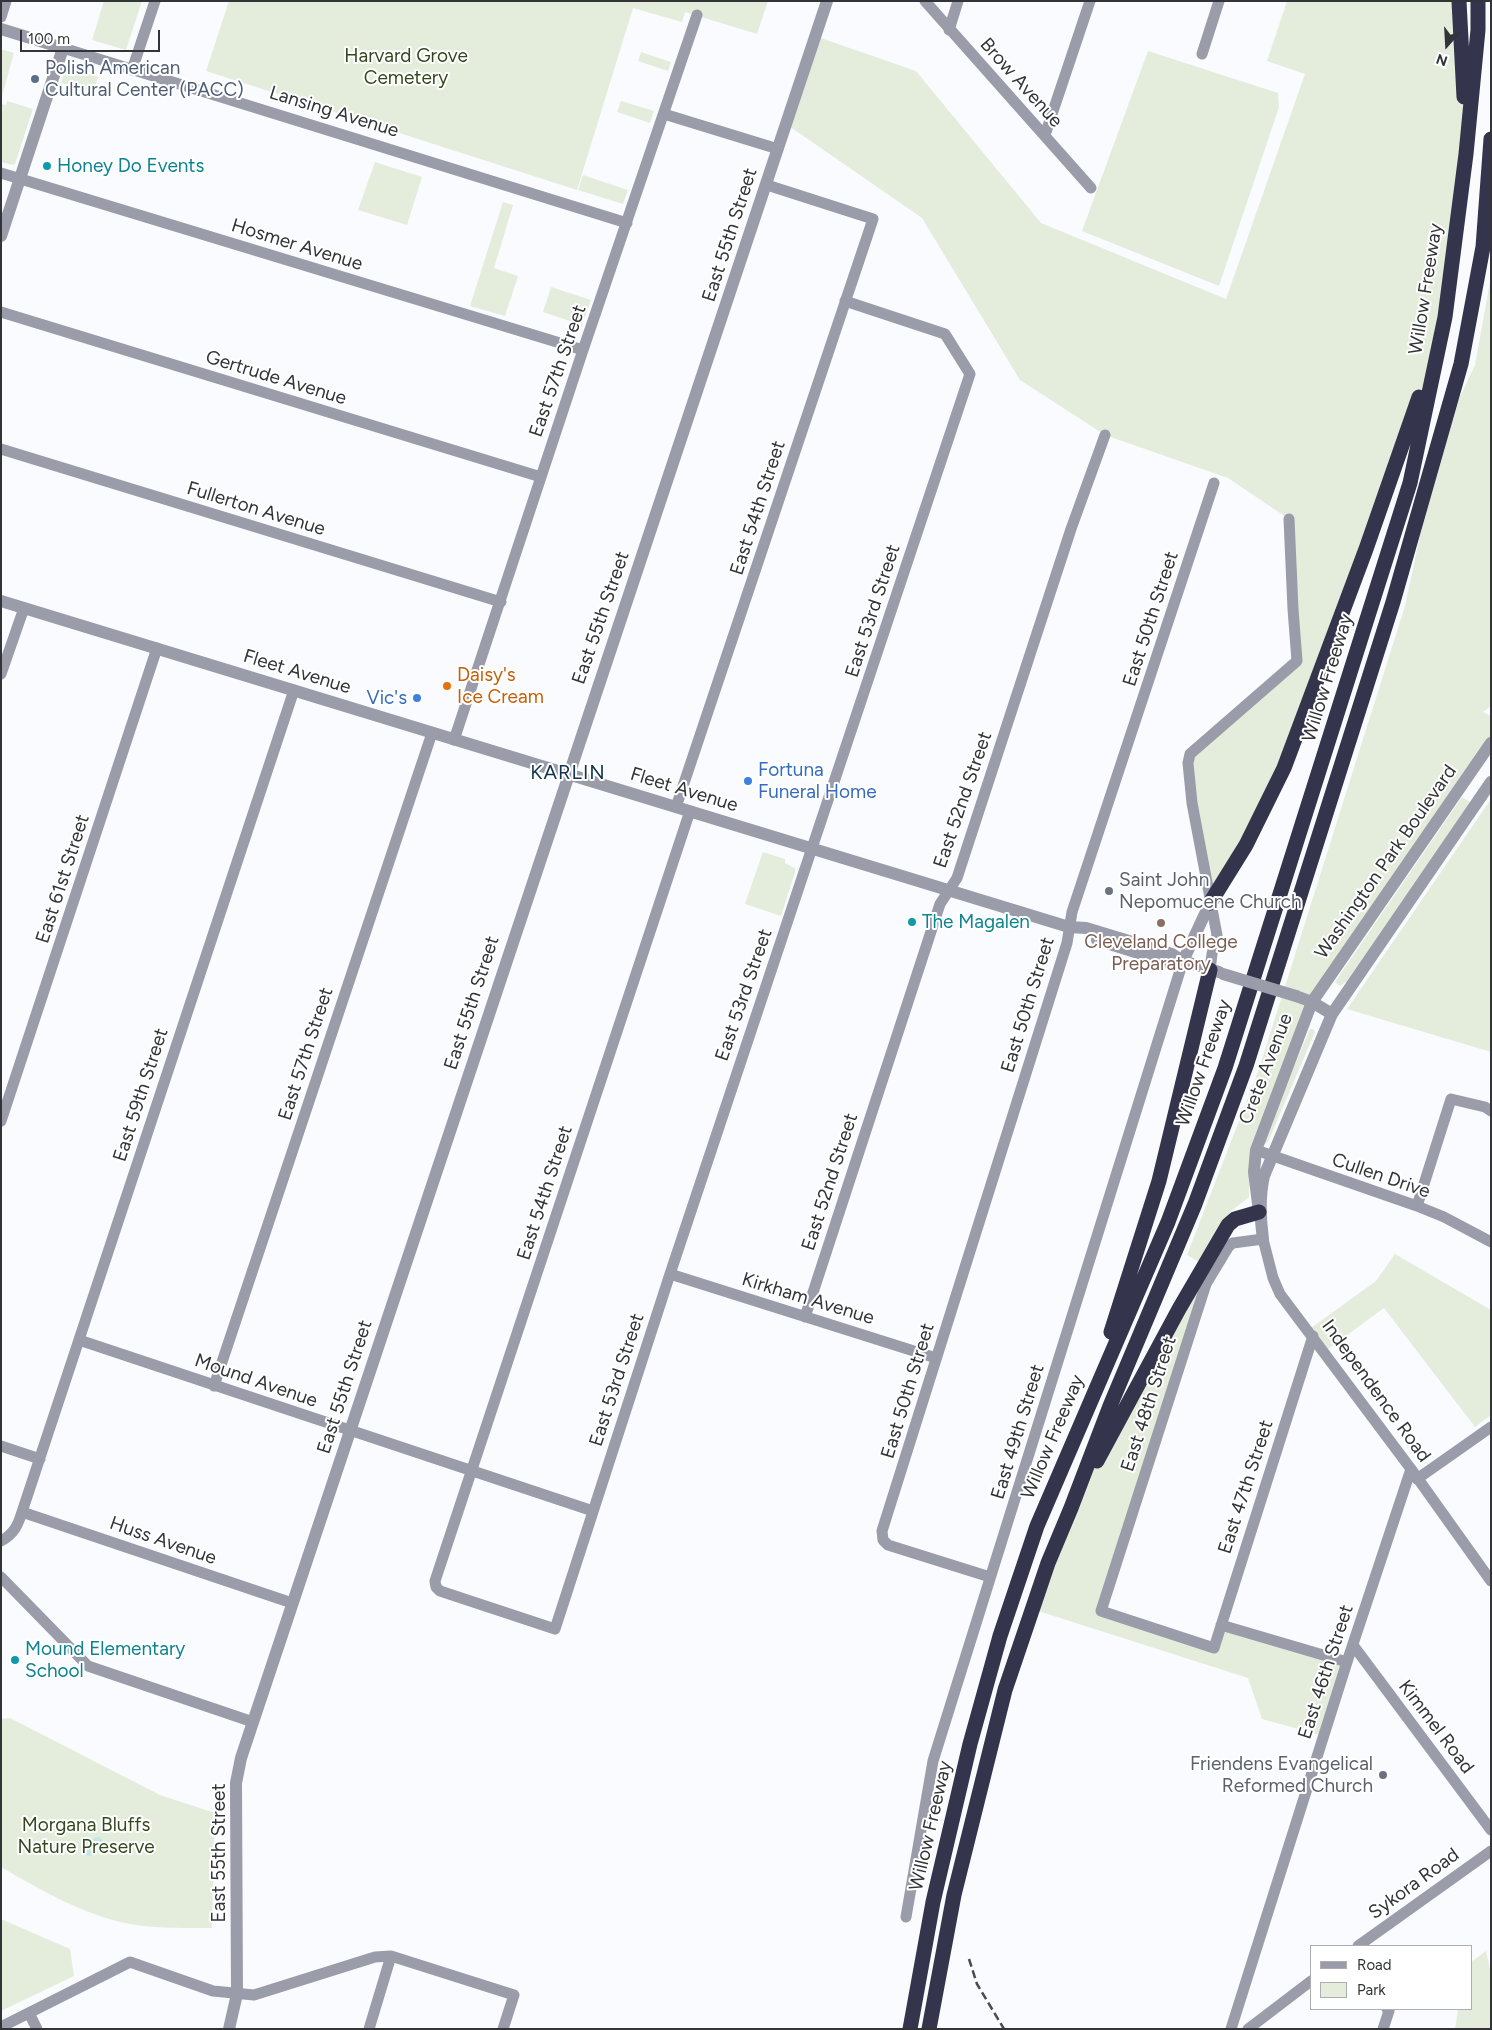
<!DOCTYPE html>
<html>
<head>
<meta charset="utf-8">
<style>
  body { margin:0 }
  #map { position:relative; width:1492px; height:2030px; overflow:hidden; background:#f9fbff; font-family:Figtree,sans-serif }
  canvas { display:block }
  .frame { position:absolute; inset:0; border:2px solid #323437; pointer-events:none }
  .legend { position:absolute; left:1310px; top:1945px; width:162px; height:65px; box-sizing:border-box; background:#fff; border:1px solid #adaeaf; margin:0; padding:6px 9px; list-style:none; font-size:15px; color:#323437 }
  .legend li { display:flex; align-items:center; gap:10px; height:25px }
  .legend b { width:25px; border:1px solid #adaeaf }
  .north { position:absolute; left:1422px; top:20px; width:50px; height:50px; -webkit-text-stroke:4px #fff; paint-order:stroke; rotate:199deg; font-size:14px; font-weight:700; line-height:20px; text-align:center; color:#323437 }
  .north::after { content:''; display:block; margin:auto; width:18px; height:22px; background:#323437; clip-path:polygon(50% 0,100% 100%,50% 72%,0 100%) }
  .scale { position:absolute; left:20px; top:30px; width:140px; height:22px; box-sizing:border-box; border:2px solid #323437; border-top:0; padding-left:6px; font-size:15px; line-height:18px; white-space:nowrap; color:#323437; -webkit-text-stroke:4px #fff; paint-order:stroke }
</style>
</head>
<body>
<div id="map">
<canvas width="1492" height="2030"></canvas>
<div class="frame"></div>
<ul class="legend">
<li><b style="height:6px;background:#9b9ca9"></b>Road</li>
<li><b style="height:14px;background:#e4eddc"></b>Park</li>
</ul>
<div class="north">N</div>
<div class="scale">100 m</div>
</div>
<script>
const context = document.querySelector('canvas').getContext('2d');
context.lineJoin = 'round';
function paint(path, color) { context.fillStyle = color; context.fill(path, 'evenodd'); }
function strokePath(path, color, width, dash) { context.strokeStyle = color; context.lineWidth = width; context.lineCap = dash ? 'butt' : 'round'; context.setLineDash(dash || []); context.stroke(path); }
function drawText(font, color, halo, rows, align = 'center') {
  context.font = font + ' Figtree,sans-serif'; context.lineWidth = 4; context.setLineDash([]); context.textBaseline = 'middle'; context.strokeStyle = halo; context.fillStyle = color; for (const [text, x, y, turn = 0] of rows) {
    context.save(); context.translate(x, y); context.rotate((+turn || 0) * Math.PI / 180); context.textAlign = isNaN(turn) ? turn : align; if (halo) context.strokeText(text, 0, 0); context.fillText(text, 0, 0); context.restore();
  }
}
const green = new Path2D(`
  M104,1h38l-16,49 -34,-10z
  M229,1h539l-11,33 -72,-22 -3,10 -49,-14 -56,182 -371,-119z
  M1287,1h172l7,153 -21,163 -34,106 -127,345 -74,135 -22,-140 105,-98 -4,-146 -61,-41 -123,-43 -85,-55 -98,-162 -136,-94 29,-88 101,35 125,152 185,76 79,-225 -38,-13z
  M1,49l13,4 -12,43h-1z
  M1148,51l130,42 1,14 -60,179 -137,-55z
  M641,52l30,10 -3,9 -30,-10z
  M68,68l30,9 -5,16 -32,-10 4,-14z
  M7,101l26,8 -18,55 -3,1 -11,-3v-58l5,1z
  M621,101l33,10 -4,12 -33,-11z
  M375,162l47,15 -15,48 -49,-15z
  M583,175l45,15 -5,14 -45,-14z
  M503,202l10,3 -19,63 24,8 -13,40 -35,-10z
  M1491,276v430l-8,6 8,4v27l-170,245 -72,182v27l-19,15 -9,11 -22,39 -12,-7 71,-183 147,-466 36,-169 34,-72z
  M551,287l40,13 -9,25 -39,-13z
  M1462,797l8,5 -121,178 -9,6 -5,-4z
  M1491,799v253l-144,-43z
  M763,852l22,7v4l11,6 -15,47 -36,-12z
  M1310,1029h3l2,3 -47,110 -3,2 -3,-2z
  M1395,1254l96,56v105l-16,12 -91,-119 -60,44 -16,-22 68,-49z
  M1206,1284l-104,327 112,37 7,-23 126,37 -23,74 -62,-17 -14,-41 -216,-69 39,-101 108,-199z
  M10,1718l150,77 55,18 -3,115c-30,0 -62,1 -92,-6 -43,-11 -81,-33 -119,-55v-148z
  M1,1919l69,30 4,27 -73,35z
  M1486,1951l5,22v56h-36l3,-18 -2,-2h15v-47z`);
const water = new Path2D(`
  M100,1837l5,6 -2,7 -13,6 -5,-1 -4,-4c2,-8 11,-14 19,-14z`);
const minor = new Path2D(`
  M925,1l166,187
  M1,17l5,-16
  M949,30l9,-29
  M63,48l564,175
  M1202,54l17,-53
  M132,70l23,-69
  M664,114l114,35
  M1045,135l45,-134
  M1,173l582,177
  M1,312l540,165
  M1,449l500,153
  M1,674l23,-66
  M454,740l129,-390 114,-335
  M676,807l197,-588 -106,-34
  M690,811l-255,770 1,6 4,4 115,38 115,-355 300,-900 -25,-40 -100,-33
  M1210,970l2,-16 5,-19 -25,-132 -4,-40 2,-9 107,-93 -4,-52 -4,-90
  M1,1121l156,-473
  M1256,1150l161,56 27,11 47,25
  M1417,1206l34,-107 34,8 6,4
  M670,1274l266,84
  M805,1317l135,-413 17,-26 114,-349 34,-94
  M1313,1336l-99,312 -113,-37 105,-327 23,-38 4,-3 30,-4 10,39 7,16 131,175 80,112
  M79,1340l514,171
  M214,1386l218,-653
  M1,1446l39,13
  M1417,1479l74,-52
  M22,1512l270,91
  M1,1541c13,-7 17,-16 21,-29l272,-822
  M1,1577l87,89 165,56
  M990,1577l-102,-32 -5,-5 -1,-9 185,-588 5,-31 142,-429
  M1221,1625l126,37
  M1353,1645l138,185
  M906,1917l27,-156 250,-800
  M1358,1946l133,-95
  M29,2013l8,16
  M1,2027l129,-65 83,29 41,4 121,-38 16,-1 123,39 -11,34
  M369,2029l22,-73
  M1231,2029l116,-367 64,-193
  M1248,2029l63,-48
  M1383,2029l6,-18 -2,-2`);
const tertiary = new Path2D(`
  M1,29l62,19 -62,188
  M1,601l1068,326 17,1 86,26 11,7 36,11
  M1097,940l73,23 13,-2
  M1183,961l27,-58
  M1296,996l16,6 20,12
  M1259,1212l-5,-40 2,-22 56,-148 179,-259
  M1263,1239c-3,-22 -4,-41 1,-63l68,-162 159,-232
  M229,2029l8,-35 -1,-211 5,-25 586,-1757`);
const motorway = new Path2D(`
  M1459,1l5,96
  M1210,903l36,-58 38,-77 82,-219 53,-152
  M1111,1332l48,-151 51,-211
  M1097,1461l82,-152 49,-84 7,-6 24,-7
  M910,2029l23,-127 37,-158 30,-108 37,-110 131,-304 57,-154 185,-585 35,-166 21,-163 12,-124v-29
  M929,2029l25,-134 51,-205 43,-127 23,-55 39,-102 85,-202 51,-138 147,-464 68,-238 22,-117 8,-108`);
const rail = new Path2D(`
  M969,1959l8,25 27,45`);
const tertiaryBridge = new Path2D(`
  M1223,974l73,22`);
const markers = [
  [35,79,5,"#5c6f8a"],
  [47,166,5,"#0f9aa8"],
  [447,686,5,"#e8710a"],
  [417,698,5,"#3f7fe0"],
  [748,781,5,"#3f7fe0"],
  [1109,891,5,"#6b7280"],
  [912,922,5,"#0f9aa8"],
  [1161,923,5,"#8d6e63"],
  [15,1660,5,"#0f9aa8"],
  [1383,1775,5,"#6b7280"]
];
const parkNames = [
  ["Harvard Grove",406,56],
  ["Cemetery",406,78],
  ["Morgana Bluffs",86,1825],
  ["Nature Preserve",86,1847]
];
const serviceNames = [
  ["Polish American",45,68],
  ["Cultural Center (PACC)",45,90]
];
const streetNames = [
  ["Brow Avenue",1021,83,48],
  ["Lansing Avenue",334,112,17],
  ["East 55th Street",730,235,-72],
  ["Hosmer Avenue",297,245,17],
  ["Willow Freeway",1426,289,-81],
  ["East 57th Street",558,371,-71],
  ["Gertrude Avenue",276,378,17],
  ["East 54th Street",758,508,-72],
  ["Fullerton Avenue",256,509,17],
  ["East 53rd Street",873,611,-72],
  ["East 55th Street",601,618,-71],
  ["East 50th Street",1151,619,-72],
  ["Fleet Avenue",297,672,17],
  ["Willow Freeway",1328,678,-73],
  ["Fleet Avenue",684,790,17],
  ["East 52nd Street",963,800,-71],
  ["Washington Park Boulevard",1386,862,-55],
  ["East 61st Street",63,879,-72],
  ["East 53rd Street",744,995,-71],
  ["East 55th Street",472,1003,-72],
  ["East 50th Street",1028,1005,-73],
  ["East 57th Street",306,1054,-72],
  ["Willow Freeway",1204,1063,-71],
  ["Crete Avenue",1266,1069,-69],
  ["East 59th Street",141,1095,-72],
  ["Cullen Drive",1381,1176,19],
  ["East 52nd Street",830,1182,-72],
  ["East 54th Street",545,1193,-72],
  ["Kirkham Avenue",808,1299,17],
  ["East 53rd Street",617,1380,-72],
  ["Mound Avenue",256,1381,19],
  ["East 55th Street",345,1387,-72],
  ["East 50th Street",908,1391,-73],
  ["Independence Road",1376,1391,54],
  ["East 48th Street",1149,1404,-72],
  ["East 49th Street",1018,1432,-73],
  ["Willow Freeway",1053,1437,-67],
  ["East 47th Street",1246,1487,-72],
  ["Huss Avenue",163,1541,19],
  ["East 46th Street",1326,1672,-72],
  ["Kimmel Road",1436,1727,53],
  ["Willow Freeway",931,1826,-77],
  ["East 55th Street",219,1853,-90],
  ["Sykora Road",1414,1884,-36]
];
const cultureNames = [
  ["Honey Do Events",57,166],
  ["The Magalen",922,922],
  ["Mound Elementary",25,1649],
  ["School",25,1671]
];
const foodNames = [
  ["Daisy's",457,675],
  ["Ice Cream",457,697]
];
const shopNames = [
  ["Vic's",407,698],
  ["Fortuna",758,770,"left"],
  ["Funeral Home",758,792,"left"]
];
const worshipNames = [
  ["Saint John",1119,880],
  ["Nepomucene Church",1119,902],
  ["Friendens Evangelical",1373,1764,"right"],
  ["Reformed Church",1373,1786,"right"]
];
const educationNames = [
  ["Cleveland College",1161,942],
  ["Preparatory",1161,964]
];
const neighbourhoodNames = [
  ["KARLIN",568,773]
];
paint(green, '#e4eddc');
paint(water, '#c1e7e7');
strokePath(minor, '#9b9ca9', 11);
strokePath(tertiary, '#9b9ca9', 12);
strokePath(motorway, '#34354c', 15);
strokePath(rail, '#494b4e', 2.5, [8, 4]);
strokePath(tertiaryBridge, '#9b9ca9', 12);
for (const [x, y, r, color] of markers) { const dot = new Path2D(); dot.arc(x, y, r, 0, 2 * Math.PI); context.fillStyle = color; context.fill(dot); strokePath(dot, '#fff', 2); }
drawText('19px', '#34481e', '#fff', parkNames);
drawText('19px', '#4e5e75', '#fff', serviceNames, 'left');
drawText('19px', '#323437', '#fff', streetNames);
drawText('19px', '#0d838f', '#fff', cultureNames, 'left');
drawText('19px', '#c56008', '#fff', foodNames, 'left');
drawText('19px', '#366cbe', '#fff', shopNames, 'right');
drawText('19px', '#5b616d', '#fff', worshipNames, 'left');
drawText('19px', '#785e54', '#fff', educationNames);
context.letterSpacing = '1px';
drawText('20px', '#11344d', '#fff', neighbourhoodNames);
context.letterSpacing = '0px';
</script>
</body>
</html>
